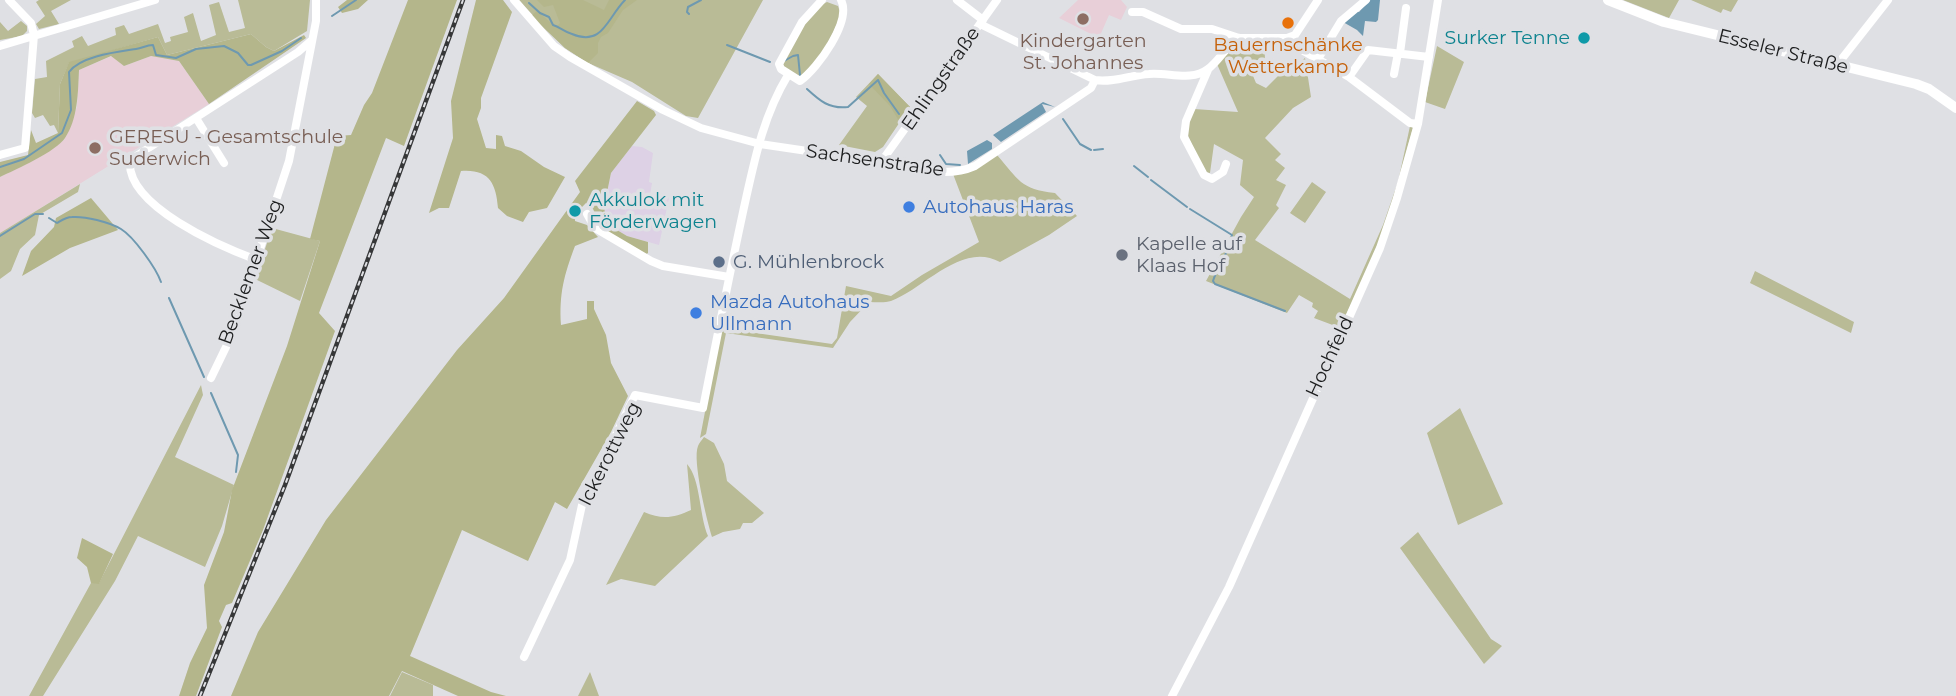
<!DOCTYPE html>
<html>
<head>
<meta charset="utf-8">
<style>
  body { margin:0 }
  canvas { display:block; background:#dfe0e4 }
</style>
</head>
<body>
<canvas width="1956" height="696"></canvas>
<script>
const context = document.querySelector('canvas').getContext('2d');
context.lineJoin = 'round';
function paint(path, color) { context.fillStyle = color; context.fill(path, 'evenodd'); }
function strokePath(path, color, width, dash) { context.strokeStyle = color; context.lineWidth = width; context.lineCap = dash ? 'butt' : 'round'; context.setLineDash(dash || []); context.stroke(path); }
function drawText(font, color, halo, rows, align = 'center') {
  context.font = font + ' Montserrat,sans-serif'; context.lineWidth = 7; context.setLineDash([]); context.textBaseline = 'middle'; context.strokeStyle = halo; context.fillStyle = color; for (const [text, x, y, turn = 0] of rows) {
    context.save(); context.translate(x, y); context.rotate((+turn || 0) * Math.PI / 180); context.textAlign = isNaN(turn) ? turn : align; if (halo) context.strokeText(text, 0, 0); context.fillText(text, 0, 0); context.restore();
  }
}
const commercial = new Path2D(`
  M632,146l10,1 11,6 -4,29 3,1 -2,12 19,3 -10,47 -32,-9 -20,-12 -3,-16 7,-35z`);
const education = new Path2D(`
  M1078,0h43l6,7 -6,13 -12,-5 -10,23 -40,-20z
  M112,56l12,10 27,-10 28,5 30,43 -209,129v-56l40,-20 24,-17 13,-33 2,-37z`);
const green = new Path2D(`
  M39,0h32l-20,11 8,13 -20,5 -3,-5 9,-8 -9,-14z
  M238,0h72l-3,31 -33,20 -8,-4 -15,-13 -84,21 -9,-18 -89,26 -9,21 -2,49 -4,-8 -4,1 -7,-11 -8,3 -3,-5 3,-34 12,-2 -1,-16 28,-14 -2,-6 10,-5 6,10 28,-11 -1,-7 9,-3 5,9 29,-10 7,19 6,-2 -1,-4 18,-5 -4,-15 9,-4 8,28 15,-6 -7,-30 10,-3 10,30 16,-4z
  M518,0h245l-65,118 -12,-2 -54,-34 -44,-19 -23,-15z
  M1623,0h56l-10,18z
  M1691,0h47l-7,12 -8,-3 -2,4z
  M827,2l11,4 3,9 -16,35 -25,28 -20,-13 15,-30 28,-31z
  M21,21l6,5v5l-5,5 -22,4v-18l8,9z
  M1264,40l1,19 -14,12 5,12 10,5 25,-25 4,3 10,-8 6,39 -18,11 -28,30 16,16 -6,6 10,8 -9,12 10,5 -10,20 3,3 -24,32 95,59 33,-74 15,-43 12,-56 3,2 -33,118 -39,79 -3,2 -24,-9 4,-7 -6,-4 1,-4 -14,-8 -12,18 -81,-32 35,-64 13,-20 -14,-12 3,-25 -29,-16 -4,29 -6,-1 -18,-41 8,-22 44,3 -21,-48c19,-23 17,-23 47,-24z
  M1437,46l27,16 -19,47 -20,-7z
  M878,74l32,33 -27,40 -8,5 -36,-7 28,-39 -11,-9z
  M997,155c22,25 23,34 58,38l22,23 -28,19 -49,27c-38,-21 -75,26 -109,39 -6,2 -15,1 -22,1l-19,20 -17,26 -107,-15 -20,101 -6,4 21,-110 111,16 5,-6 9,-52 45,10 31,-21 57,-33 -26,-68z
  M1312,182l14,10 -21,31 -15,-10z
  M80,184l-2,8 -39,23 -4,20 -15,14 -9,22 -11,8v-46z
  M272,228l48,13 -20,60 -45,-22z
  M1755,271l99,51 -3,11 -101,-50z
  M201,385l2,10 -28,62 59,28 -12,41 -17,41 -67,-31 -23,45 -72,115h-14l62,-113h8z
  M1460,408l43,96 -45,21 -31,-92z
  M704,437l10,6 10,21 3,17 37,32 -12,10h-9l-3,6 -17,3 -11,5c-5,-16 -20,-77 -14,-91 1,-3 4,-6 6,-9z
  M687,464c14,16 12,51 21,72l-53,50 -34,-7 -15,6 38,-73c18,8 30,6 47,-2z
  M1418,532l73,107 11,7 -18,18 -84,-116z
  M402,672l31,13v11h-43z
  M590,672l9,24h-21z`);
const forest = new Path2D(`
  M347,0h21l-10,9 -16,4 -4,-6z
  M408,0h49l-53,146 -18,-8 -67,175 16,18 -72,199 -31,73 -6,2 -7,16 3,6 -26,69h-17l11,-33 17,-35 -3,-43 20,-53 8,-42 55,-144 33,-105 -10,-2 27,-103 14,-1 13,-30 8,-12z
  M476,0h27l9,12 -31,86v10l-4,11 9,29 10,1v-14l6,1 3,10 16,5 23,16 21,10 -18,31 -18,4 -6,10 -16,-6 -9,-8c-2,-25 -9,-39 -37,-37l-12,37h-10l-10,5 24,-75 -2,-37z
  M537,0h46l21,10 5,-10h28l-14,10 -15,23 -7,4 -3,6v10l-10,10 -23,-15 -34,-32 6,-5 19,16 4,-4 -7,-18 -9,2z
  M251,34l15,13 8,4 30,-16 2,3 -97,66 -30,-43 -28,-5 -27,10 -13,-10 -32,14c-1,22 -1,49 -14,68 -8,13 -50,32 -65,39v-15l28,-7 3,-25 5,13 22,-10 2,-49 9,-22 89,-25 9,18z
  M878,74l32,33 -11,14 -9,-15 -21,-22z
  M637,101l17,10 2,4 -45,58 -7,34 3,17 20,12 21,6v11l-3,2 -42,-25 -10,-21 -7,-6 -11,11v7l12,4 11,12 -23,9c-11,29 -16,48 -14,79l26,-6v-18h7v8l12,26 5,28 17,33 -17,36 -44,77 -12,-7 -27,59 -66,-31 -52,126 81,36 15,4h-48l-56,-25 -13,25h-158l27,-64 68,-112 131,-170 47,-52 76,-106 -5,-11z
  M91,198l27,32 -48,18 -48,28 9,-25 23,-24 2,-9z
  M82,538l31,16 -14,30 -8,-1 -4,-16 -10,-9z`);
const water = new Path2D(`
  M1370,0h10l-2,20 -2,2 -11,-1 -2,15 -6,-6 -14,-8 10,-11 6,1z
  M1043,102l12,5 -13,-3 4,8 -45,30 -8,-7z
  M987,140l5,3v6l-24,15 -1,-13z`);
const stream = new Path2D(`
  M529,3l11,10 9,4 4,8c7,2 11,7 19,9 31,13 35,-16 53,-34
  M689,14l-2,-2 1,-5 13,-7
  M332,16l24,-16
  M727,45l43,17
  M784,61l9,-5 5,-1 2,20
  M807,89c13,12 22,20 41,18l30,-27 6,13 15,21
  M1063,119l17,25 11,6
  M1094,150l9,-1
  M940,155l6,9 14,1
  M1134,166l14,11
  M0,167l24,-8 38,-26 9,-23 -2,-38c12,-16 48,-20 67,-23 7,-1 10,-4 17,-4l3,10 20,3 20,-9 28,-3 14,7 10,12h3l31,-14 19,-13
  M1151,180l36,27
  M1190,209l42,26c-2,16 -14,30 -19,46l2,3 70,27
  M49,218l8,5c5,-3 9,-6 15,-6 13,-1 37,5 49,12 13,8 35,39 40,53
  M0,236l35,-22h8
  M169,298l35,79
  M211,393l27,62 -2,17`);
const minor = new Path2D(`
  M514,0l40,46 16,11 93,53 38,18 59,16 115,17 9,-3c26,12 64,20 91,8l116,-78 4,-8
  M822,0l-20,22 -23,42 2,5 19,12c18,-13 52,-60 41,-81
  M957,0l26,20
  M1132,12h11l38,17h31l27,9h48l8,-3 23,-35
  M980,24l115,56c18,3 36,-5 54,-6 19,-2 42,8 59,-5 12,-9 18,-23 31,-31
  M1293,36l7,13 49,28 61,46 8,1
  M0,46l155,-46
  M1400,53l6,-45
  M1318,59l23,-38 25,-21
  M1837,65l51,-65
  M1208,70l-22,51 -2,16 20,38 8,4 11,-7 3,-8
  M1394,74l4,-21
  M1349,77l19,-27 61,7
  M196,118l28,45
  M0,155l25,-7 9,-113 -3,-12 -22,-23
  M884,158l113,-158
  M587,214l8,14 56,33 12,5 66,11
  M257,260c-35,-13 -132,-54 -127,-100l168,-108 14,-12
  M211,378l15,-31 27,-77 36,-109 27,-140v-21
  M524,657l46,-97 12,-55 53,-110 68,13c13,-66 26,-131 40,-196 11,-49 19,-94 45,-137
  M1172,696l57,-109 151,-339 17,-50 21,-74 20,-124`);
const major = new Path2D(`
  M1608,0l56,22 252,62 13,5 27,19`);
const rail = new Path2D(`
  M200,696l85,-211 178,-485`);
const markers = [
  [1083,19,7,"#8d6e63"],
  [1288,23,7,"#e8710a"],
  [1584,38,7,"#0f9aa8"],
  [95,148,7,"#8d6e63"],
  [909,207,7,"#3f7fe0"],
  [575,211,7,"#0f9aa8"],
  [1122,255,7,"#6b7280"],
  [719,262,7,"#5c6f8a"],
  [696,313,7,"#3f7fe0"]
];
const cultureNames = [
  ["Surker Tenne",1570,38],
  ["Akkulok mit",589,200,"left"],
  ["Förderwagen",589,222,"left"]
];
const educationNames = [
  ["Kindergarten",1083,41],
  ["St. Johannes",1083,63],
  ["GERESU - Gesamtschule",109,137,"left"],
  ["Suderwich",109,159,"left"]
];
const foodNames = [
  ["Bauernschänke",1288,45],
  ["Wetterkamp",1288,67]
];
const streetNames = [
  ["Esseler Straße",1783,52,14],
  ["Ehlingstraße",941,79,-55],
  ["Sachsenstraße",875,161,8],
  ["Becklemer Weg",251,272,-70],
  ["Hochfeld",1330,357,-65],
  ["Ickerottweg",610,454,-63]
];
const shopNames = [
  ["Autohaus Haras",923,207],
  ["Mazda Autohaus",710,302],
  ["Ullmann",710,324]
];
const worshipNames = [
  ["Kapelle auf",1136,244],
  ["Klaas Hof",1136,266]
];
const serviceNames = [
  ["G. Mühlenbrock",733,262]
];
paint(commercial, '#ddd1e5');
paint(education, '#e8cfd8');
paint(green, '#b9bb96');
paint(forest, '#b4b68b');
paint(water, '#6e99b0');
strokePath(stream, '#6e99b0', 2);
strokePath(minor, '#fff', 8);
strokePath(major, '#fff', 10);
strokePath(rail, '#363738', 4.5);
strokePath(rail, '#dfe0e4', 2, [5]);
for (const [x, y, r, color] of markers) { const dot = new Path2D(); dot.arc(x, y, r, 0, 2 * Math.PI); context.fillStyle = color; context.fill(dot); strokePath(dot, '#dfe0e4', 2.5); }
drawText('19px', '#0d838f', '#dfe0e4', cultureNames, 'right');
drawText('19px', '#785e54', '#dfe0e4', educationNames);
drawText('19px', '#c56008', '#dfe0e4', foodNames);
drawText('19px', '#1c1d1e', '#dfe0e4', streetNames);
drawText('19px', '#366cbe', '#dfe0e4', shopNames, 'left');
drawText('19px', '#5b616d', '#dfe0e4', worshipNames, 'left');
drawText('19px', '#4e5e75', '#dfe0e4', serviceNames, 'left');
</script>
</body>
</html>
